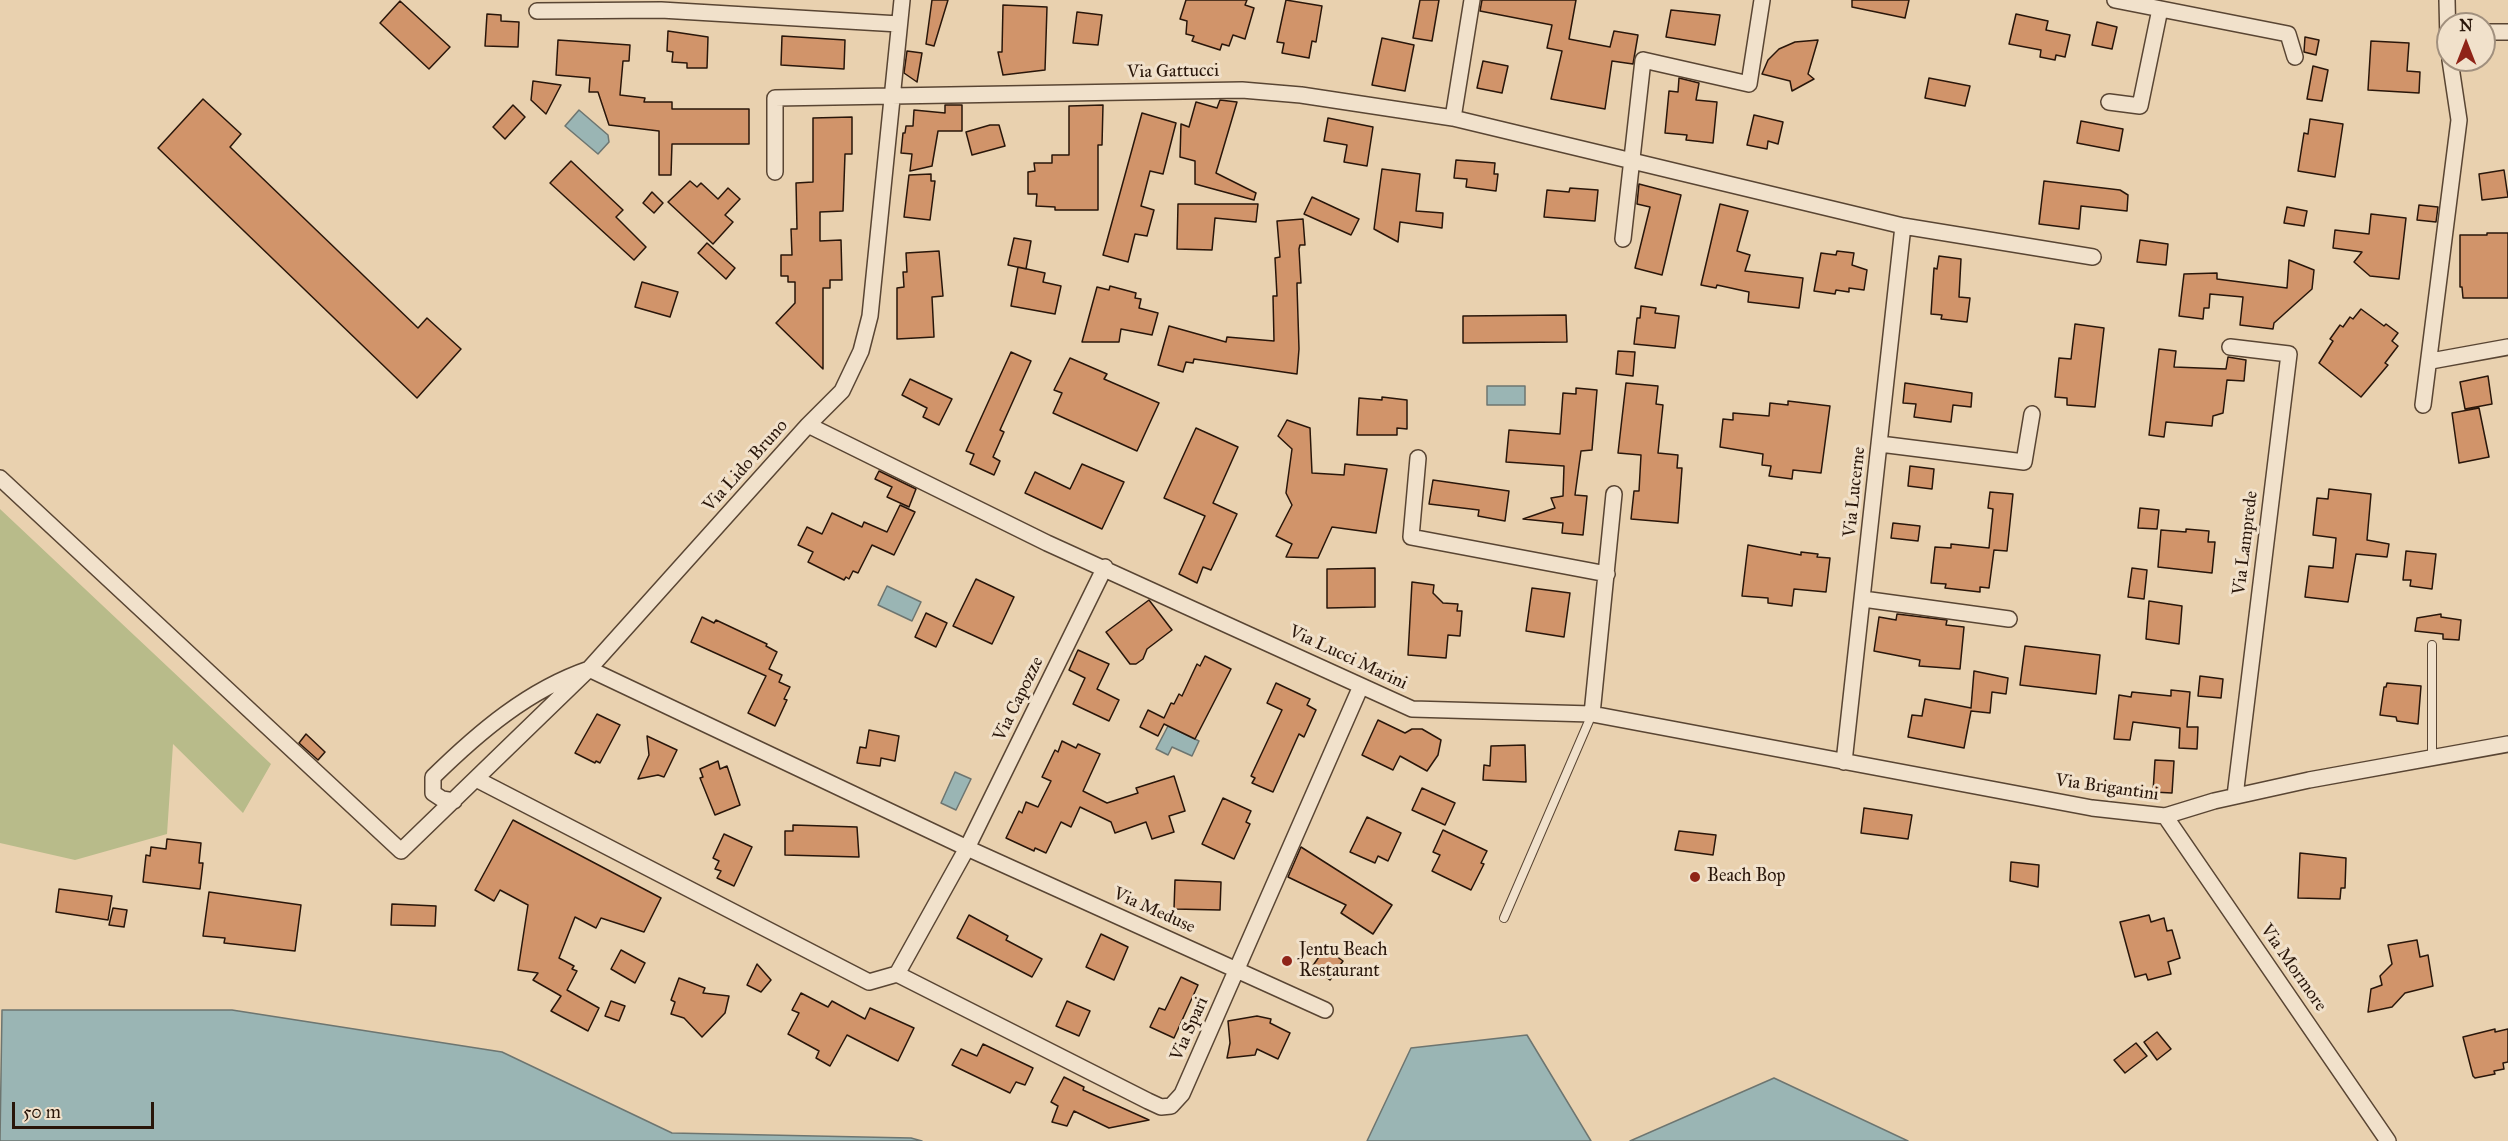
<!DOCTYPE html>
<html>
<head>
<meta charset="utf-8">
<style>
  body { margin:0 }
  #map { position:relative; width:2508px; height:1141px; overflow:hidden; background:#e9d1af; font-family:"IM FELL Great Primer",serif }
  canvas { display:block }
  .north { position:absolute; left:2436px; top:12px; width:60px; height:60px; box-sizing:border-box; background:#f1e1cb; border:2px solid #a1907e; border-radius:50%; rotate:0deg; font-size:16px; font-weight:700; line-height:24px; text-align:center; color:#29160a }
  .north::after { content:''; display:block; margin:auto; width:21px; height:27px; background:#8f2418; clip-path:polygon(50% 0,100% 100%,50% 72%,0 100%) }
  .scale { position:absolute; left:12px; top:1102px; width:142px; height:27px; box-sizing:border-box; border:3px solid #29160a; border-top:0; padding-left:8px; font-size:18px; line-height:21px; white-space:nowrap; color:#29160a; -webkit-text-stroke:4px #f1e1cb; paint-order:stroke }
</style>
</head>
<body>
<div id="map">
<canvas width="2508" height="1141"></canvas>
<div class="north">N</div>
<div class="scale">50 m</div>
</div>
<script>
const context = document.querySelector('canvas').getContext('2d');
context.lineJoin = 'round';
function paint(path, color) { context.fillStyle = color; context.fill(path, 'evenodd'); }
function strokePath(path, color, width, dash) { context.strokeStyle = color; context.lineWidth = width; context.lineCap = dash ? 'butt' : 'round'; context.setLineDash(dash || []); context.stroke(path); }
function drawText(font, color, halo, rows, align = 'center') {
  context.font = font + ' "IM FELL Great Primer",serif'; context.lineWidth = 6; context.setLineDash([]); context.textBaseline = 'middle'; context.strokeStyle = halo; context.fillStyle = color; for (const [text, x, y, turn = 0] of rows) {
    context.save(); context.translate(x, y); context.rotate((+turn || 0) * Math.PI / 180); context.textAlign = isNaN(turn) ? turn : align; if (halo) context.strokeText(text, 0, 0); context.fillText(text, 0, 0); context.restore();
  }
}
const green = new Path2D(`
  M0,509l271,255 -28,49 -70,-69 -6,90 -92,26 -75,-17z`);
const water = new Path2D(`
  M579,110l29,25 1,7 -11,12 -33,-28z
  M1487,386h38v19h-38z
  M887,586l34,16 -9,19 -34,-16z
  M1168,726l31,15 -7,15 -20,-9 -4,8 -12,-6z
  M955,772l16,7 -15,31 -15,-7z
  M232,1010l270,42 170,81 239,5 11,3h-922l2,-131z
  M1527,1035l64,106h-224l44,-93z
  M1774,1078l134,63h-278z`);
const building = new Path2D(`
  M932,0h16l-14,46 -8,-2z
  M1186,0h61l-2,5 9,3 -9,31 -12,-4 -4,11 -7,-2 -2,6 -28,-9 2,-5 -8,-2 1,-13 -7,-2z
  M1286,0l36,6 -6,36 -4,-1 -3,17 -27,-5 2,-10 -7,-1z
  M1420,0h19l-7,41 -19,-3z
  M1482,0h94l-7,39 41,8 4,-16 24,4 -5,29 -21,-3 -7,48 -54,-10 11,-48 -15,-3 5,-23 -72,-14z
  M1852,0h57l-4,18 -53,-11z
  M400,1l50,46 -21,22 -49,-46z
  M1003,5l44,2 -2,63 -42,5 -5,-23h4z
  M1671,10l49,5 -5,30 -49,-8z
  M1077,12l25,3 -4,30 -25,-2z
  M487,14l14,1v6l18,1 -1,25 -33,-1z
  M2016,14l32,7 -2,9 24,5 -5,22 -9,-2 -1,5 -15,-3 1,-7 -32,-6z
  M2097,22l20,5 -5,22 -20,-4z
  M668,31l40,6 -1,31h-20v-5l-15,-1 1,-10 -6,-1z
  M782,36l63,4 -1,29 -63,-4z
  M2305,37l14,3 -3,15 -12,-3z
  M1382,38l32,7 -9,46 -33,-6z
  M558,40l72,5 -1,16h-6l-3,34 25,3 -1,4h28v7h77v35h-77l-1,31h-12v-44l-50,-6 -11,-33h-9l1,-14 -34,-3z
  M1818,40l-10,34 6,5 -22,12 -2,-10 -28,-7 6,-14 11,-11 16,-7z
  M2371,41l38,2 -2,28 13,1 -1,21 -51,-3z
  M907,51l15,2 -5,29 -13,-9z
  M1483,61l25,5 -6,27 -25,-5z
  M2313,66l15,4 -6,31 -15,-2z
  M1679,78l20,5 -3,17 21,2 -4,41 -27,-3 1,-5 -22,-2 4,-42 9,1z
  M1929,78l41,8 -5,20 -40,-8z
  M533,81l28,4 -15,29 -15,-14z
  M203,99l38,35 -11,13 188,181 9,-10 34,31 -44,49 -259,-250z
  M1220,100l17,2 -21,71 40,20 -2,7 -59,-16v-23l-15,-4 1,-33 8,3 7,-25 21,6z
  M513,105l12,12 -20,22 -12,-12z
  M945,105h17v26h-24l-6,35 -22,5 2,-17 -11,-1 2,-20h2l1,-7h7l1,-16 31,3z
  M1103,105l-1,40h-4v65h-43v-3l-19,-1 1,-12h-9v-22l7,-1 -1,-8h18v-8h17v-49z
  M1142,113l34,10 -13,51 -13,-3 -9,35 13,4 -7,26 -12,-2 -7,28 -25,-7z
  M1754,115l29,7 -5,22 -10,-3 -1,8 -20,-4z
  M852,117v37h-7l-2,57 -23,1v29l21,-1 1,40h-12v8h-7v81l-47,-46 19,-20v-21h-7v-6h-7v-21h11l-1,-26h6l-1,-46 17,-1v-64z
  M1328,118l45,9 -6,39 -23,-4 3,-17 -23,-4z
  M2310,119l33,5 -8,53 -37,-6 6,-38 4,1z
  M2081,121l42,8 -4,22 -42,-8z
  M990,125h9l6,21 -33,9 -6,-23z
  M1456,160l39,3 -1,11h4l-2,17 -30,-4 1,-8 -13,-1z
  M571,161l52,49 -7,7 30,30 -12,13 -84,-77z
  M1382,169l38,5 -4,37 27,2 -1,15 -42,-6 -2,20 -24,-13z
  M2504,170l4,27 -26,3 -3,-26z
  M931,174v7h4l-5,39 -26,-3 5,-42z
  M690,181l7,6 4,-4 17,16 10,-11 12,11 -15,16 8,7 -20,22 -45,-42z
  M2044,181l76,9 8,5 -1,16 -46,-5 -2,23 -40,-5z
  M1639,184l42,11 -19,80 -27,-7 15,-61 -13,-3z
  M1570,188l28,2 -3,31 -51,-4 3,-27 22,2z
  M652,192l11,11 -9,10 -11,-10z
  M1312,197l47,22 -8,16 -47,-21z
  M1178,204h80l-2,18 -41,-4 -3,32 -35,-1z
  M1720,204l28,7 -11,40 13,4 -5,16 58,7 -4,30 -51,-6 1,-10 -32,-7 -1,3 -15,-3z
  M2419,205l19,2 -2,15 -19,-2z
  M2287,207l20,4 -3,15 -20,-3z
  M2371,214l35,4 -7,61 -29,-3 -16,-14 8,-10 -29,-4 2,-18 34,4z
  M1303,219l2,26h-5l-1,4 2,34h-4v3l2,63 -2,25 -103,-15 -1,4 -7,-1 -3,10 -25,-7 11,-39 57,16 1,-5 47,4 -1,-45h4l-2,-38 5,-1 -3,-36z
  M2487,233h21v65h-45l-1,-11h-2v-52h27z
  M1014,238l17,3 -5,28 -18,-4z
  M2140,240l28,4 -2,21 -29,-3z
  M707,243l28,25 -9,11 -28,-26z
  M939,251l4,45 -11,1 2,40 -37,2v-51l7,-1 -1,-15h4l-1,-19z
  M1837,251l17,2 -2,12 15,5 -3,20 -15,-2v4l-13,-2 -1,4 -21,-3 7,-38 15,2z
  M1939,256l22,3 -2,38 11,1 -3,24 -26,-3 1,-4 -11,-1 3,-46 3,1z
  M2289,260l25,10 -2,19 -38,34 -1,6 -33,-4 3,-28 -33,-3 -1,14h-5l-1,11 -24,-3 5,-42 33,-1v6l70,9z
  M1018,267l27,6 -2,9 18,4 -6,28 -44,-8z
  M642,282l36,10 -8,25 -35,-10z
  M1110,286l26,7 -1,5 6,1 -2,9 19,5 -6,22 -31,-6 -2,13h-37l15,-55 12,3z
  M1641,306l15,2 -1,5 24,3 -4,32 -41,-4 3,-26h3z
  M2361,309l23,17 2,-2 12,9 -6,8 6,5 -13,17 3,2 -27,32 -42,-34 14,-22 -3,-2 10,-14 3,2 7,-10 3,2z
  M1566,315l1,27 -104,1v-27z
  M2075,324l29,4 -9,79 -28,-2v-7l-12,-1 4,-39 12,1z
  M2159,349l17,2 -2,16 52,2 2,-12 18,3 -2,21 -17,-1 -4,33 -10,3 -1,10 -46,-4 -2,15 -15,-2z
  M1618,351l17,1 -2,24 -17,-2z
  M1011,352l20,9 -31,69 4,2 -11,25 7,4 -6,14 -24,-11 4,-10 -8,-3z
  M1070,358l37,16 -3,5 55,24 -22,48 -84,-38 9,-20 -8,-3z
  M2488,376l4,28 -27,5 -5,-27z
  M910,379l42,20 -13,26 -16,-8 4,-9 -25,-13z
  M1626,383l32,3 -2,18 7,1 -5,48 20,2 -1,13h5l-4,55 -47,-4 3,-28h5l2,-36 -23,-2z
  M1905,383l67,10 -1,14 -18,-2 -2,17 -37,-5 2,-13 -13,-1z
  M1576,388l21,2 -5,60 -11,1 -6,44 12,1 -4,39 -21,-2 1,-10 -40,-4 32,-11 -4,-10 12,-2 1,-30 -58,-4 3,-32 51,4 3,-41 13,1z
  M1382,397l25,3v29l-10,-1v7h-40l2,-37 23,2z
  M1788,401l42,5 -9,67 -28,-3 -1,9 -23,-3 2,-10 -9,-1 1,-11 -43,-7 3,-28 10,1v-7l36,3 1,-13 18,2z
  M2479,408l10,49 -30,6 -7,-50z
  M1287,420l23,8 2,45 32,2 1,-11 42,5 -11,64 -44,-6 -14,31 -32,-1 6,-13 -16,-8 16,-31 -6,-12 6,-44 -14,-13z
  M1196,428l42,19 -25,56 24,11 -26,56 -8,-3 -6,16 -18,-9 26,-58 -41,-18z
  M1082,464l42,18 -22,47 -77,-36 10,-21 35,17z
  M1910,466l24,3 -2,20 -24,-3z
  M879,471l37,18 -7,18 -22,-10 5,-10 -17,-8z
  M1433,480l76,11 -4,30 -27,-5 1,-6 -50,-6z
  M2329,489l42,5 -4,46 22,4 -2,13 -31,-3 -8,48 -43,-5 4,-31 24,2 3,-30 -23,-3 4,-37 11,1z
  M1990,492l23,2 -6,57 -13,-1 -5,38 -9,-1v5l-35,-4 1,-4 -15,-1 4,-36 16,1v-4l38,4 4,-39 -5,-1z
  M900,505l15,7 -21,43 -22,-10 -14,28 -5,-2 -4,8 -3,-2 -2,3 -36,-18 5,-10 -15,-7 9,-18 15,7 10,-21 30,14 2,-5 23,10z
  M2140,508l19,2 -2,19 -19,-1z
  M1893,523l27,3 -2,15 -27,-3z
  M2186,529l23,2 -1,11h7l-3,31 -54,-6 3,-37 25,2z
  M1748,545l53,10v-3l17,2 -1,3 13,1 -4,34 -32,-3 -2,17 -24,-3v-5l-26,-2z
  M2406,551l30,3 -4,35 -22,-3 1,-6h-8z
  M1375,568v39l-48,1v-39z
  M2132,568l15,2 -3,29 -16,-2z
  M976,579l38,18 -22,47 -39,-18z
  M1412,582l22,3 -1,8 10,10 15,1 -1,7h5l-2,25 -12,-1 -2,23 -38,-3z
  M1532,588l38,5 -6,44 -38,-6z
  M1149,600l23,30 -25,19 -4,10 -7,5h-6l-24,-32z
  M2149,601l33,5 -3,38 -33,-5z
  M926,613l21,10 -11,24 -21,-10z
  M1897,614l50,6 -1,5 18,2 -4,42 -41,-3 1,-6 -46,-9 5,-34 17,3z
  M2441,614v3l20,3 -2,20 -16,-1v-5l-28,-3 2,-13z
  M702,617l12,6 2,-3 51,24 -1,2 11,6 -8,17 13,6 -3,7 11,5 -6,12 3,1 -12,26 -27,-13 18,-37 -75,-34z
  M2025,646l75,9 -4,39 -76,-9z
  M1078,650l31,14 -12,25 22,11 -10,21 -36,-17 12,-26 -16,-8z
  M1205,656l26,13 -36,70 -31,-15 -6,12 -18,-9 8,-17 16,8 7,-15 3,1 5,-10 3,2 15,-32 3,2z
  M1974,671l34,7 -2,16 -14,-2 -2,21 -19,-2 -7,37 -56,-11 4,-22 10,1 3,-17 46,9z
  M2200,676l23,3 -2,19 -23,-2z
  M1276,683l34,16 -3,6 9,5 -12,27 -5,-3 -26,58 -21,-9 3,-5 -4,-2 31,-66 -15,-7z
  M2387,683l34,3 -3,38 -21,-3 -1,-4 -16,-2 4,-28h2z
  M2171,690l19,2 -3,35h11l-1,22 -18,-1 1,-20 -47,-6 -3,18 -16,-1 5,-44 12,2 1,-5 39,4z
  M597,714l23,11 -20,38 -4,-2 -1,2 -20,-10z
  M1378,720l27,13 7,-4h10l19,11 -3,15 -11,16 -27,-15 -7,14 -31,-15z
  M869,730l30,6 -4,25 -14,-3 -1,8 -23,-3 3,-16 6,1z
  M306,734l19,18 -7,8 -19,-17z
  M647,736l30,14 -13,27 -6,-2 -20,4 11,-24z
  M1062,741l14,7 2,-4 22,10 -17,37 24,12 31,-10 -2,-5 38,-12 11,35 -16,5 5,16 -22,7 -6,-17 -31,11 -4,-11 -31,-15 -9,20 -10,-5 -15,31 -11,-5 -1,3 -28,-13 13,-27 3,2 4,-11 12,5 13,-26 -9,-4 13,-27 3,2z
  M1525,745l1,37 -43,-2 1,-15 6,1 1,-20z
  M2155,760l19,1 -2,32 -19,-1z
  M718,761l2,8 7,-3 13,39 -25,10 -15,-37 3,-1 -3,-8z
  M1422,788l33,15 -10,22 -33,-15z
  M1223,798l28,13 -5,11 4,2 -16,35 -32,-15z
  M1864,808l48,7 -4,24 -47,-6z
  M1367,817l34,16 -13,28 -10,-5 -3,7 -25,-11z
  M513,820l148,78 -17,34 -43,-14 -5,10 -21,-11 -16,41 15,8 -2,3 5,2 -10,19 32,18 -11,23 -37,-20 10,-15 -28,-16 5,-7 -20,-3 10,-65 -28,-15 -6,11 -19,-11z
  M793,825l64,2 2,30 -74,-2v-24h8z
  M1443,830l44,21 -6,12 3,1 -13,26 -39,-19 8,-16 -7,-3z
  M1679,831l37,4 -3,20 -38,-5z
  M724,834l28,13 -18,39 -17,-8 4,-7 -6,-2 4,-8 -6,-3z
  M167,839l34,4 -2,20h4l-3,26 -57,-7 3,-27 4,1 1,-9 15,2z
  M1301,847l91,58 -19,29 -32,-21 5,-8 -58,-28z
  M2300,853l46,5 -1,30h-4l-1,11 -42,-1z
  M2011,862l28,3 -1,22 -28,-6z
  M1175,880l46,2 -1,28 -46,-1z
  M59,889l53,7 -4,24 -52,-8z
  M209,892l92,13 -6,46 -71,-8 1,-5 -22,-2z
  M392,904l44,2 -1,20 -44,-1z
  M113,908l14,2 -3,17 -15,-2z
  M969,915l39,21 -2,4 36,19 -10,18 -75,-39z
  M2149,915l2,7 13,-4 3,13 5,-1 8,28 -12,4 3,12 -23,6 -2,-6 -11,3 -15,-55z
  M1101,934l27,13 -14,33 -28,-13z
  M2417,940l3,17 8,-2 5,31 -28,7 -13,14 -24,5 3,-23 11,-4 -2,-9 12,-12 -4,-19z
  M1325,948l18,13 -13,19 -18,-13z
  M621,950l24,13 -10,20 -24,-14z
  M757,964l14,16 -10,12 -14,-7z
  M1181,977l17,8 -24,53 -24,-11 9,-19 6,2z
  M679,978l26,10 -2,5 26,3 -4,17 -23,24 -18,-19 -13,-4 4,-12 -4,-2z
  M801,993l27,14 4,-6 33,18 5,-11 44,20 -16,33 -51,-26 -17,31 -14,-8 3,-7 -31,-17 11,-21 -7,-3z
  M611,1001l14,5 -6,15 -14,-5z
  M1067,1001l23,10 -11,25 -23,-10z
  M1257,1016l14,3 -1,4 20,10 -12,26 -21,-10 -2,6 -28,3 3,-15 -2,-22z
  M2495,1029v3l13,-3v33l-5,1 1,6 -10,2 1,3 -20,4 -2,-2 -10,-39z
  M2157,1032l14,17 -14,11 -13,-18z
  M2136,1043l11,13 -22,17 -11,-13z
  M983,1044l50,24 -8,17 -9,-3 -6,11 -58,-28 9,-16 16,7z
  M1064,1077l20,10 -1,3 66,30 -40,8 -35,-17 -7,15 -15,-4 6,-16 -7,-4z`);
const lane = new Path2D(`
  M2432,645v112
  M1504,918l88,-204`);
const street = new Path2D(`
  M2115,0l173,34 7,23
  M2447,0l1,43
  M537,11l124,-1 238,14
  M2484,32h24
  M2109,102l31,4 20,-97
  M1453,118l19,-118
  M775,172v-74l467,-8 59,5 152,23 450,108 190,31
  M1623,239l20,-179 106,24 13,-84
  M2230,347l59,7 -54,442
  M2431,361l77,-14
  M2423,405l36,-285 -9,-60
  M808,425l239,118 365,166 180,5 500,94 73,8 49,-15 95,-21 199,-36
  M1880,444l144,18 8,-48
  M1418,458l-7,79 196,37
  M0,478l401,373 188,-182 219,-244 34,-34 19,-40 9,-35 32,-316
  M1105,567l-138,281 358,162
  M1863,599l146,20
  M1592,714l22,-220
  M1844,762l59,-536
  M454,801l-12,-2 -9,-6v-16c46,-45 95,-87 156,-108l378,179 -70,126 -28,8 -391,-202
  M2165,816l223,325
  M897,974l251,127 13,6 10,-1 11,-12 179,-408`);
const markers = [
  [1695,877,6,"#8f2418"],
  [1287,961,6,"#8f2418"]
];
const streetNames = [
  ["Via Gattucci",1173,72,-1],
  ["Via Lido Bruno",746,466,-48],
  ["Via Lucerne",1855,492,-84],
  ["Via Lamprede",2246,543,-83],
  ["Via Lucci Marini",1348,658,25],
  ["Via Capozze",1019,699,-64],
  ["Via Brigantini",2107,788,8],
  ["Via Meduse",1154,911,24],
  ["Via Mormore",2293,968,55],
  ["Via Spari",1190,1029,-66]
];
const poiNames = [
  ["Beach Bop",1707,877],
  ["Jentu Beach",1299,951],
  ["Restaurant",1299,972]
];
paint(green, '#b8bb8a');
paint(water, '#9ab5b4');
strokePath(water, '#6d7570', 1.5);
paint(building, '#d1946a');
strokePath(building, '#29160a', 1.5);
strokePath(lane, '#594533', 10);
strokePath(street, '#594533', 18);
strokePath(lane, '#f1e1cb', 8);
strokePath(street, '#f1e1cb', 15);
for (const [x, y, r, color] of markers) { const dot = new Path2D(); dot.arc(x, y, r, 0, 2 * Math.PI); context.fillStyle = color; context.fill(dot); strokePath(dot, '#f1e1cb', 2); }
drawText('18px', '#29160a', '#f1e1cb', streetNames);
drawText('18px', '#29160a', '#f1e1cb', poiNames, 'left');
</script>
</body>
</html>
